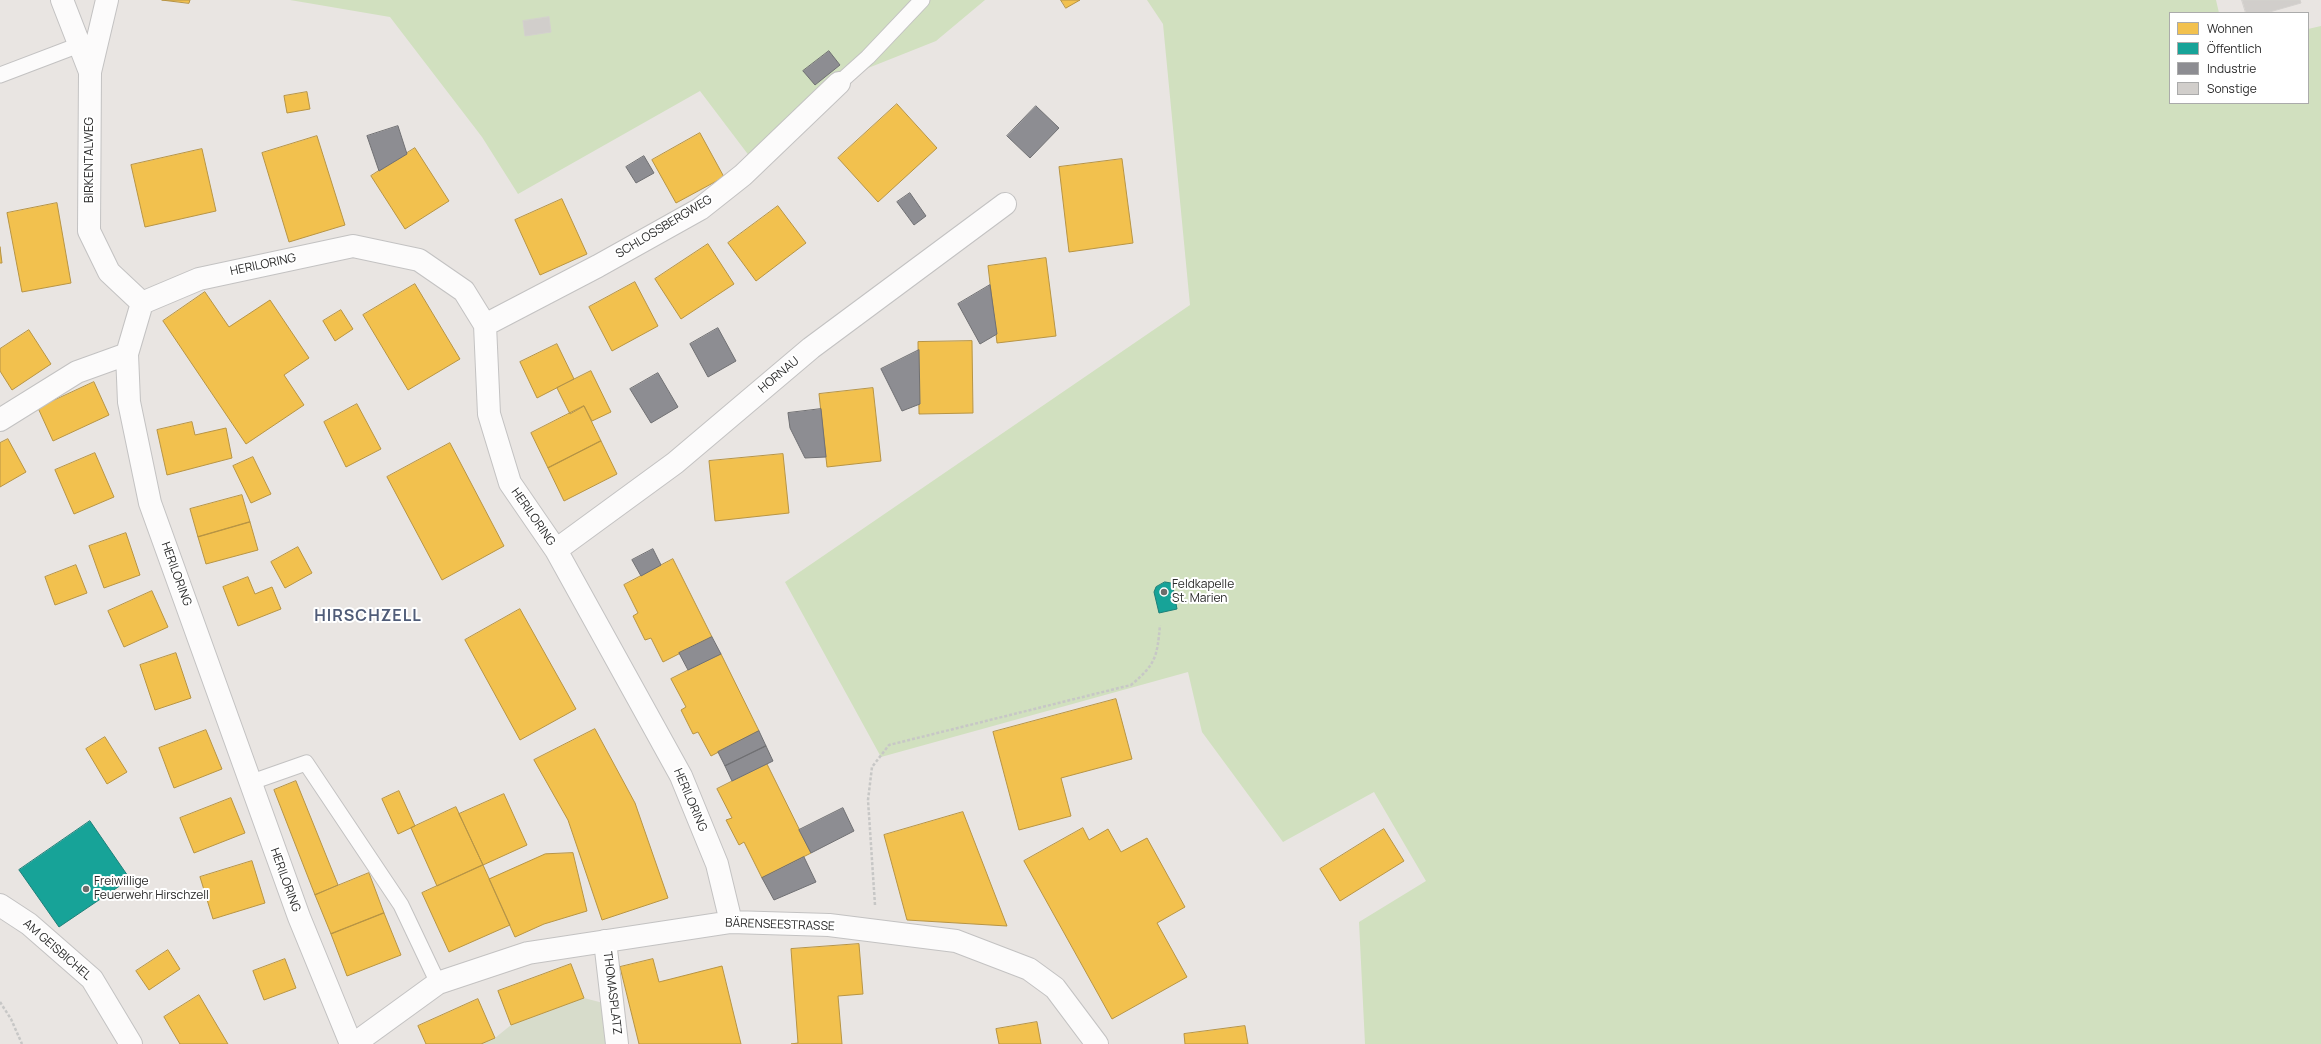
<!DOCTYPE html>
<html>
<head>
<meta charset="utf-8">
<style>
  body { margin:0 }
  #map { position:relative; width:2321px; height:1044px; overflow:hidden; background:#e9e5e2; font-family:Manrope,sans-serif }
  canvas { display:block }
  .legend { position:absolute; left:2169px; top:12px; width:140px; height:92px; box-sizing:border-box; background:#fff; border:1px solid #ababab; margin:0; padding:5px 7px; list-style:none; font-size:12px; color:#2c2c2c }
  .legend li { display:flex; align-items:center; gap:8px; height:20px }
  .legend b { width:20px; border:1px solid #ababab }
</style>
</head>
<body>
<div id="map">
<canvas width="2321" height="1044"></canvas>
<ul class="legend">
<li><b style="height:11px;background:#f2c14e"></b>Wohnen</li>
<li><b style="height:11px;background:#17a398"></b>Öffentlich</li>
<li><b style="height:11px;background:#8d8d92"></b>Industrie</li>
<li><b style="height:11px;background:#d1cecb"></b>Sonstige</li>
</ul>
</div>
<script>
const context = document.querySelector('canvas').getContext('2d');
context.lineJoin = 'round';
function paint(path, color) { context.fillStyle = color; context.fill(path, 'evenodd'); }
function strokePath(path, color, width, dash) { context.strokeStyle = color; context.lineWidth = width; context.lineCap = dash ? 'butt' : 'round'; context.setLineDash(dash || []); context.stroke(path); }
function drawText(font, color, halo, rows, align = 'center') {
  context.font = font + ' Manrope,sans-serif'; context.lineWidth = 4; context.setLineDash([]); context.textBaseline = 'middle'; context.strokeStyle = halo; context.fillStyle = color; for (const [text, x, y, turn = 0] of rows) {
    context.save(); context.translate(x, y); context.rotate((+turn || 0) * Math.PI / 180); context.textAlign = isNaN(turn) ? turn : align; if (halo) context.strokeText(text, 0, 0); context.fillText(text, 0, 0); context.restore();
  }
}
const green = new Path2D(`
  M290,0h695l-49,41 -78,31 -105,89 -53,-70 -182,103 -36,-57 -92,-120z
  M1147,0h1069l3,13h-49v90h138v-74l13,-3v1018h-956l-6,-122 67,-41 -52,-89 -91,50 -81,-110 -14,-60 -307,85 -96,-175 405,-277 -27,-281z`);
const cemetery = new Path2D(`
  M584,998l23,6 4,40h-130l14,-6 16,-13z`);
const homes = new Path2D(`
  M162,0h28l-1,3z
  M1061,0h19l-14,8z
  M307,92l3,17 -23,4 -3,-17z
  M897,104l40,44 -59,54 -40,-44z
  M700,133l24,44 -48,26 -24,-43z
  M317,136l28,89 -56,17 -27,-89z
  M415,148l34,53 -44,28 -34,-53z
  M202,149l14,62 -71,16 -14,-62z
  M1122,159l11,84 -64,9 -10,-85z
  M562,199l25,55 -47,21 -25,-55z
  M57,203l14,80 -49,9 -15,-79z
  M778,206l28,37 -50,38 -28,-38z
  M708,244l26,40 -53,35 -26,-40z
  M0,247l2,16h-2z
  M1046,258l10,78 -59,7 -9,-77z
  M635,282l23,44 -46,25 -23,-44z
  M415,284l45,75 -52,31 -45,-75z
  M205,292l24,35 41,-27 39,58 -25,17 20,30 -58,39 -83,-123z
  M341,310l12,19 -18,12 -12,-20z
  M29,330l22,34 -39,26 -12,-19v-22z
  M972,341l1,72 -54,1 -1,-72z
  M557,344l17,35 -37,19 -17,-36z
  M591,371l20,41 -19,9 -8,-15 -14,8 -13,-26z
  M94,382l15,33 -56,26 -15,-33z
  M873,388l8,73 -54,6 -8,-73z
  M357,404l24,45 -35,18 -22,-45z
  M584,406l17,35 -53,27 -17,-35z
  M192,422l3,13 31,-7 6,30 -65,17 -10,-45z
  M8,439l18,33 -26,15v-44z
  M601,441l16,33 -53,27 -16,-33z
  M450,443l54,103 -62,34 -55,-103z
  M95,453l19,44 -40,17 -19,-44z
  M783,454l6,59 -74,8 -6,-60z
  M253,457l18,37 -20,9 -18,-37z
  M242,495l8,27 -52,15 -8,-28z
  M250,522l8,28 -52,14 -8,-27z
  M126,533l14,42 -36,13 -15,-42z
  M298,547l14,26 -27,15 -14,-26z
  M673,559l39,78 -49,25 -12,-24 -6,2 -12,-24 5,-3 -14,-28z
  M76,565l11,28 -32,12 -10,-28z
  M248,577l7,17 17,-7 9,22 -43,17 -15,-39z
  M152,591l16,36 -44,20 -16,-36z
  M520,609l56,100 -56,31 -55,-100z
  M176,653l15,45 -36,12 -15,-45z
  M721,654l38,77 -48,25 -13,-24 -5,2 -12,-24 5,-3 -15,-28z
  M1116,699l16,60 -71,19 10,38 -52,14 -26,-98z
  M595,729l40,74 33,95 -66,22 -34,-100 -34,-60z
  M206,730l16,39 -48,19 -15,-40z
  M105,737l22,35 -20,12 -21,-35z
  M767,764l44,89 -49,25 -18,-36 -5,3 -13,-25 6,-2 -15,-29z
  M296,781l42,104 -23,10 -41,-105z
  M399,791l16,35 -17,8 -16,-35z
  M504,794l23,51 -44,20 -24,-51z
  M231,798l14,35 -51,20 -14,-35z
  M456,807l27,58 -46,21 -26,-58z
  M963,812l44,114 -100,-6 -23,-85z
  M1083,828l6,12 19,-11 13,23 26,-14 38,69 -28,16 30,54 -75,42 -88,-158z
  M1384,829l20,32 -64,40 -20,-32z
  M573,853l14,58 -43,13 -29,13 -26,-58 56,-25z
  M252,861l13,42 -52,16 -13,-42z
  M483,865l27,60 -61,27 -27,-59z
  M369,873l15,40 -53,21 -16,-39z
  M384,913l17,42 -54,21 -16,-42z
  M859,944l4,50 -25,2 4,48h-51l7,-1 -7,-94z
  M168,950l12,19 -31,21 -13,-19z
  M285,959l11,29 -32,12 -11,-29z
  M653,959l6,23 63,-16 19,78h-102l-19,-77z
  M571,964l13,34 -73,27 -13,-34z
  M199,995l29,49h-48l-16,-27z
  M478,999l17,39 -14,6h-55l-8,-18z
  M1037,1022l4,22h-42l-3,-15z
  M1245,1026l3,18h-63l-1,-10z`);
const public = new Path2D(`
  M1165,582l6,1 2,4 4,22 -18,4 -5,-21 2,-5z
  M90,821l40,58 -71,48 -40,-57z`);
const industry = new Path2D(`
  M829,51l11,14 -25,20 -12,-14z
  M1036,106l23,22 -29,30 -23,-22z
  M398,126l9,28 -28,17 -12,-35z
  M644,156l10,17 -18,10 -10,-16z
  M910,193l16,23 -12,9 -17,-23z
  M990,285l7,49 -17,10 -22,-40z
  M718,328l18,33 -28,16 -18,-33z
  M919,350l1,54 -18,7 -21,-42z
  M658,373l20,34 -27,16 -21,-34z
  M821,409l5,48 -21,1 -15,-30 -2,-15z
  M653,549l8,16 -20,11 -9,-16z
  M712,637l9,17 -33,16 -9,-17z
  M759,731l7,15 -41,20 -7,-14z
  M766,746l7,15 -41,20 -7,-15z
  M843,808l11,23 -43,22 -12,-23z
  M804,857l12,25 -42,18 -12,-22z`);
const building = new Path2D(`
  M2242,0h58l1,3 -35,10h-20z
  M549,17l2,15 -26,4 -2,-15z`);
const path = new Path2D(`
  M875,905l-7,-105 4,-33 17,-22 242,-60c25,-21 26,-28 29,-60
  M0,1002l11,17 11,25`);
const lane = new Path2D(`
  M0,75l79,-30
  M839,83l29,-26 54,-57
  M249,783l57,-20 95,142 37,78`);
const street = new Path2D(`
  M62,0l28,72
  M107,0l-17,72 -1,159 20,41 33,31
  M142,303l57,-24 154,-33 66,14 45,31 21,34 4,89 21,69 46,67 125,226 36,88 14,58
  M142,303l-15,51 2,48 21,101 149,414 52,127
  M485,325l113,-59 102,-57 43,-34 96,-92
  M0,420l77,-48 50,-18
  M556,550l119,-87 136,-115 194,-144
  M0,905l29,19 63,55 39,65
  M605,941l12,103
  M354,1044l84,-61 90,-30 203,-31 98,3 127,16 73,28 26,19 42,56`);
const markers = [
  [1164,592,4,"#6e6d6c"],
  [86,889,4,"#6e6d6c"]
];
const streetNames = [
  ["BIRKENTALWEG",90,160,-90],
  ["SCHLOSSBERGWEG",664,227,-31],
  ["HERILORING",263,265,-12],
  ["HORNAU",779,375,-40],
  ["HERILORING",533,517,55],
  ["HERILORING",176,574,70],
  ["HERILORING",690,800,67],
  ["HERILORING",285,880,70],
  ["BÄRENSEESTRASSE",780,925,2],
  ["AM GEISBICHEL",57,950,41],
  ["THOMASPLATZ",612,993,83]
];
const poiNames = [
  ["Feldkapelle",1172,585],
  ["St. Marien",1172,599],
  ["Freiwillige",94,882],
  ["Feuerwehr Hirschzell",94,896]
];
const districtNames = [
  ["HIRSCHZELL",368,617]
];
paint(green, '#d1e0bf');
paint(cemetery, '#d7dccb');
paint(homes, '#f2c14e');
strokePath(homes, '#b79444', 1);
paint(public, '#17a398');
strokePath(public, '#1d7f78', 1);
paint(industry, '#8d8d92');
strokePath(industry, '#707073', 1);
paint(building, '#d1cecb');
strokePath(building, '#d4d1ce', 1);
strokePath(lane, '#c3c2c2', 17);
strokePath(street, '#c3c2c2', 24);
strokePath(path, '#c7c7c6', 2.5, [3, 2]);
strokePath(lane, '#fcfbfb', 15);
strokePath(street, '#fcfbfb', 22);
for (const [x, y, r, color] of markers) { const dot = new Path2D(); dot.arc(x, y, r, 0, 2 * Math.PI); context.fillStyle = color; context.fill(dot); strokePath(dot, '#fff', 1.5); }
drawText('12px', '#2c2c2c', '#fff', streetNames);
drawText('12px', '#2c2c2c', '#fff', poiNames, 'left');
context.letterSpacing = '1px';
drawText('bold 16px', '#505c78', '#fff', districtNames);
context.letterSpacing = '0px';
</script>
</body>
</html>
